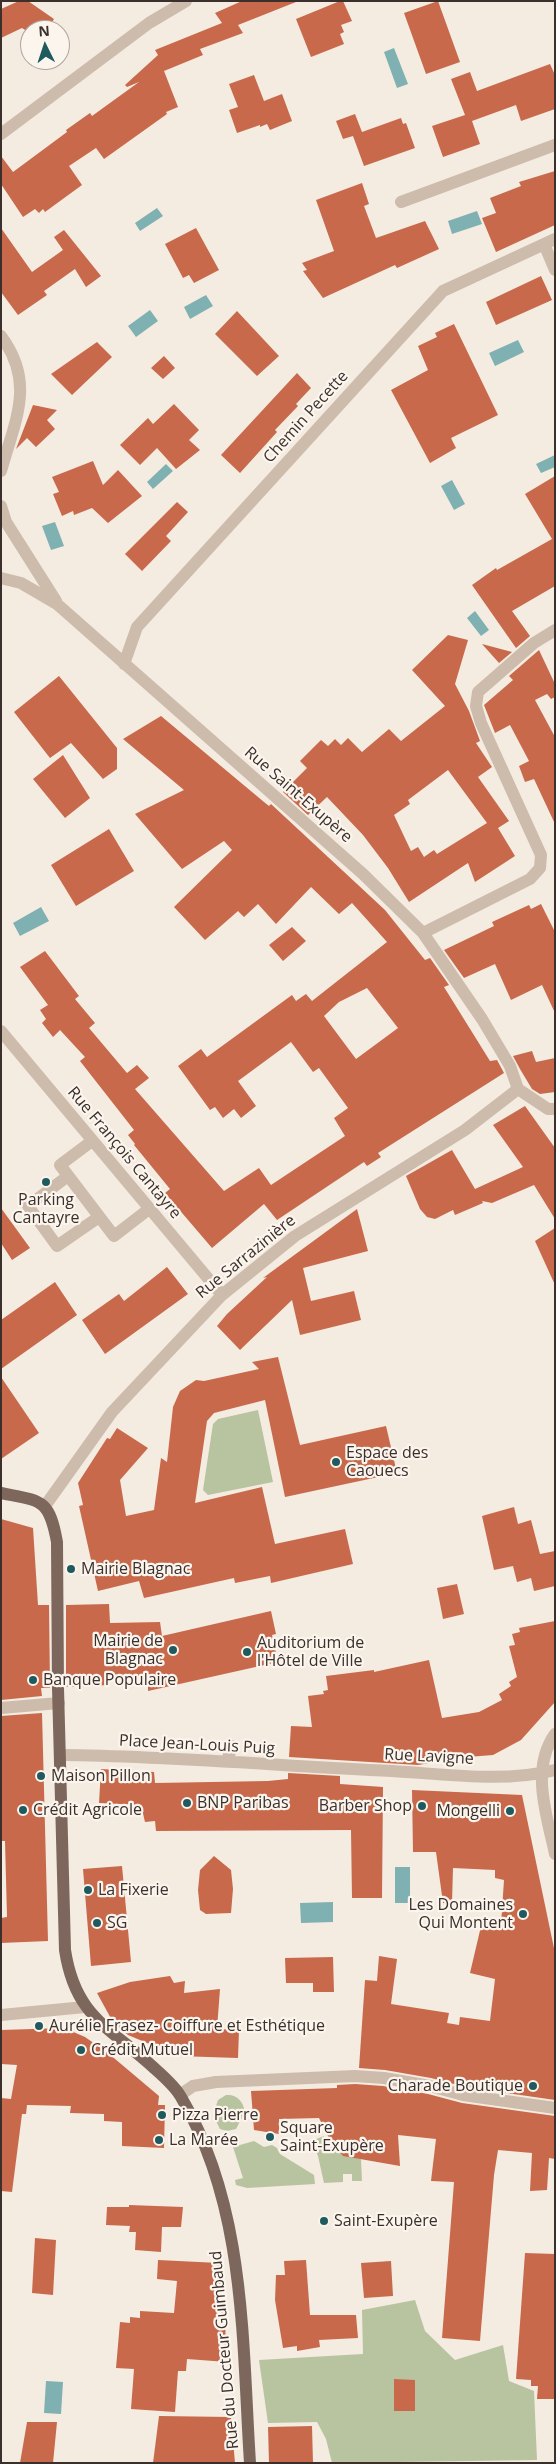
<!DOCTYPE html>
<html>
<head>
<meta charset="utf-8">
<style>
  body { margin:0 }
  #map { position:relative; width:556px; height:2464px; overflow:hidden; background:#f4ebe1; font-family:"Open Sans",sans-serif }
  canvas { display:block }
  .frame { position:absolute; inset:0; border:2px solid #3b302b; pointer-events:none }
  .north { position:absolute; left:20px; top:20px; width:50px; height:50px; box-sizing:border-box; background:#fbf5ee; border:1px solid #aea6a0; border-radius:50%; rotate:356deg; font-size:14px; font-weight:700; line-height:20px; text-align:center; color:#3b302b }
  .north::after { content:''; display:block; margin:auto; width:18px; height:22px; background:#1f5a5e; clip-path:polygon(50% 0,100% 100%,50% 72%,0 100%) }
</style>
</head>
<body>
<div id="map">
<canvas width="556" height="2464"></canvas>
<div class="frame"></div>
<div class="north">N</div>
</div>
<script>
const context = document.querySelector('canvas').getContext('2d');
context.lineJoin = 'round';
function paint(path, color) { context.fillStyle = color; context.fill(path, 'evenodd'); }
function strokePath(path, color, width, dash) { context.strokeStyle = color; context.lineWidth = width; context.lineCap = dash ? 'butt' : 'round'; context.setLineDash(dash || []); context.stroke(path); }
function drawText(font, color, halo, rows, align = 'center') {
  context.font = font + ' "Open Sans",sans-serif'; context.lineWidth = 4.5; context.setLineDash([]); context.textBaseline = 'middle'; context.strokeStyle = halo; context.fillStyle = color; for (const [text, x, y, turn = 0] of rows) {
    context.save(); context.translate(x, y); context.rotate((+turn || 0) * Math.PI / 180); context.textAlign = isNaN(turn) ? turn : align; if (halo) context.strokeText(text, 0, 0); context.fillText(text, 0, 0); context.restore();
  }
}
const green = new Path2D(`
  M258,1410l15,72 -65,13 -5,-5 10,-66 5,-5z
  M226,2095c11,-1 17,6 19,17l-9,17 -9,2 -7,-2 -7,-14 5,-15z
  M324,2136l4,11 5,-1 7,7 21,6 1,22h-10v-7h-9v8l-19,1 -6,-27 -7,-15z
  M254,2141l10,6 8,-2 5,3 3,6 34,21 1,9 -68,4 -11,-3 -1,-5 8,-2 -10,-31z
  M415,2300l10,31 30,29 48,-15 6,36 25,10 3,69 -205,3 -6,-24 -9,-17 -49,1 -9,-63 104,-6 -1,-44z`);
const water = new Path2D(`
  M394,48l14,36 -11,4 -13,-36z
  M157,208l6,8 -23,15 -5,-8z
  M477,211l5,13 -30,10 -4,-13z
  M206,295l7,11 -23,13 -6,-12z
  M150,310l8,11 -22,16 -8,-11z
  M518,340l6,12 -29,14 -6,-13z
  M555,455v12l-14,6 -5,-9z
  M166,464l7,7 -20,18 -6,-7z
  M452,480l13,24 -11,6 -13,-24z
  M55,522l9,24 -13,4 -9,-24z
  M475,611l14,19 -8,6 -14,-18z
  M41,907l8,14 -29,15 -7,-13z
  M395,1867h15v36h-15z
  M333,1902v20l-32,1 -1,-20z
  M46,2381l17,1 -2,32 -17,-1z`);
const building = new Path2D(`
  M19,1h9l26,18 -7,11h-22l-3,-2 -21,10v-29z
  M242,1l54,1 -58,23 5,8 -43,16 3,6 -39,16 14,36 -12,5 1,2 -63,45 -8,-11 -27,18 13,19 -37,27 -2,-3 -4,4 -4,-4 -12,8 -22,-33v-28l12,16 54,-40 -1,-2 24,-17 2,3 47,-34 -12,5 -2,-2 33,-30 -3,-5 67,-27 -7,-10z
  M340,1h3l9,20 -11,4 3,7 -4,2 4,10 -33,13 -15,-38z
  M438,1l22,61 -34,12 -22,-61z
  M550,64l5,11v34l-34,12 -5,-16 -44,16 8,23 -37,13 -11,-31 33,-11 -14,-36 19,-7 7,19z
  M254,75l10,26 18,-7 10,27 -22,9 -3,-6 -7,3v-2l-23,8 -8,-23 9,-3 -9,-23z
  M355,114l7,18 39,-14 2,6 3,-1 9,25 -51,18 -11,-30 -10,3 -7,-18z
  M555,171v54l-59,27 -14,-34 14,-5 -6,-15 31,-12 -2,-4z
  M362,183l7,21 -5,2 12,32 49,-17 14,28 -42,19 -2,-3 -72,33 -20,-27 4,-1 -5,-7 32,-12 -18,-51z
  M1,228l31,44 31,-22 -9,-13 10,-7 37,46 -15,11 -11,-18 -31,22 3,4 -29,20 -17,-23z
  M196,228l23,42 -25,13 -5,-8 -6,3 -18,-34z
  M541,276l11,24 -56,25 -10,-23z
  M237,311l42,45 -22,20 -42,-42z
  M454,324l44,91 -47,23 5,10 -26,15 -39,-73 37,-20 -10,-24 19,-9 -2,-4z
  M97,342l15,15 -40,38 -21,-21z
  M164,356l11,12 -12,11 -12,-11z
  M297,373l14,15 -15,16 2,2 -23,24 2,2 -37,41 -19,-18z
  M174,404l25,26 -10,10 11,10 -24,19 -19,-21 -17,17 -20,-20 28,-27 5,6z
  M33,405l24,5 -10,10 8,9 -19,18 -9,-9 -11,11z
  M93,461l10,24 15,-15 24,26 -34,27 -16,-15 -18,7 -1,-4 -11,5 -9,-22 6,-2 -7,-15z
  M555,476v110l-43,25 18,25 -14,12 -44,-63 24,-17 1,2 55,-31 -27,-45z
  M177,502l11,10 -22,24 5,5 -29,30 -17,-17z
  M448,635l20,5 -13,44 14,27 11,30 -4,2 16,24 -14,10 31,44 -11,7 17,28 -40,26 -7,-19 -59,39 -21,-34 -25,-33 -36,-38 -19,18 -25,-23 24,-24 -7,-7 21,-21 7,6 7,-7 6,6 7,-7 14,14 27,-23 12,12 44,-35 -33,-36zM448,770l39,53 -50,31 -3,-4 -10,7 -6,-10 -7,4 -17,-36 16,-11 -2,-4z
  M482,644l30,8 -13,11z
  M539,650l16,34v13l-4,2 -4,-5 -12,6 20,37v87l-21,-45 -9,3 -6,-16 10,-5 -19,-36 -15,8 -11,-28 29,-25 -4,-4z
  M59,676l58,72v21l-14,10 -32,-36 -21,15 -36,-46z
  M161,716l103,86 5,4 2,-2 114,106 40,50 5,-2 19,27 -5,2 46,74 7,-1 7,13 -126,80 3,4 -14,9 -3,-4 -87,58 -13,-16 -52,44 -47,-55 5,-4 -36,-44 1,-1 -7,-9 6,-5 -54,-69 5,-4 -25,-27 -7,7 -11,-14 4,-4 -6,-9 8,-5 -28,-38 25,-16 34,45 -4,3 20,24 -6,5 38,45 10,-8 12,13 -14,11 89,102 35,-23 12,17 74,-49 -11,-18 14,-10 -29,-40 -6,4 -22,-30 -53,39 18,25 -15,12 -7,-9 -11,9 -8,-11 -5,3 -32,-44 23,-17 6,8 85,-62 4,6 10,-7 6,7 75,-59 -35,-39 -13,11 -28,-27 -35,37 -18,-20 -14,13 -6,-6 -33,29 -31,-33 58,-57 -8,-9 -42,28 -47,-55 49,-24 -61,-51zM367,988l31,40 -42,31 -32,-43 15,-14z
  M63,755l27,43 -25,20 -32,-39z
  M109,829l25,42 -58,35 -25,-41z
  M541,904l14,28v81l-13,-28 -31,15 -16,-36 -31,14 -20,-28 50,-24 -2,-4 37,-17 2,4z
  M292,927l14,14 -23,20 -14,-16z
  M532,1051l4,11 19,-4v34l-15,2 -8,-5 -12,-20 -7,-13z
  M525,1106l30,42v71l-21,-34 -42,18 -10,-2 1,2 -28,12 -2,-5 -18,9 -8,-2 -7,-8 -14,-33 46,-26 23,39 48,-22 -30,-42z
  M1,1208l29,40 -18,12 -11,-17z
  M357,1209l11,42 -65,17 8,33 43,-10 7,29 -61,15 -8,-35 -52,50 -23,-24 10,-12 40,-37 -4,1z
  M555,1228v57l-20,-44z
  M167,1267l21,27 -83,60 -23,-34 37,-26 5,7z
  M55,1282l22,33 -76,54v-49z
  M278,1357l22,88 86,-19 11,47 -112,24 -20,-97 -51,13 -7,8 -12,82 67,-16 13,57 70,-15 8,35 -82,19 -1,-7 -35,7 -1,-5 -90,20 -5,-17 -41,10 -19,-85 4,-1 -5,-22 29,-45 3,1 7,-11 31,20 -28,32 6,36 28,-6 7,-52 6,4 6,-55 7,-16 16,-11 8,1 55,-12 -7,-7z
  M1,1377l38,56 -38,26z
  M514,1507l4,17 13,-4 9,34 15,-3v35l-21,5 -3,-13 -14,4 -4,-16 -19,4 -12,-54z
  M1,1519l32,9 5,77h11l1,83h-9l1,8 -41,4z
  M457,1584l7,30 -21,5 -6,-31z
  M109,1604l1,19 50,-1 2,14 109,-25 5,23 -4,1 6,27 -130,29v-12h-39v6l-43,2v-82z
  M555,1621v81l-34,38 -28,15 -64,5 1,3 -12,2 -129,-8 2,-31 21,1 -4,-31 16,-2 -1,-3 5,-1 -2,-14 48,-6v2l55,-12 13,58 37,-6 23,-12 -3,-6 12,-8 -2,-4 8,-5 -8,-31 6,-1 -3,-11 8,-2 -1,-4z
  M42,1713l6,228 -47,2v-25l6,-1 -2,-76h-4v-125z
  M101,1769l53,3 1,11 113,-2 20,-2v-6l52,3v8l43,3 -1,111h-30l-1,-68 -195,1 -1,-10 -10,1 -4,-17 -42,-2z
  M412,1790l110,5 33,158v147l-90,-13 -34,-9 -46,-8 -26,-2 6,-88 12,1 2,-25 18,3 -6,45 58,9 -2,10 12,2 1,-8 30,4 5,-42 -25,-6 12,-51 19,3 3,-45 -9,-2v-8l-42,-2 -1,35h-9l-7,-51h-23z
  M214,1856l17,14 2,19 -2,24 -25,1 -6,-4 -2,-20 2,-20z
  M122,1866l9,96 -40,4 -8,-97z
  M333,1957l1,35h-21v-9h-27l-1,-25z
  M170,1976l4,7 11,-2 -1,12 36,-4 -3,40 22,1 -1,28 -60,-2 -50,-21 -14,-11 -17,-31 33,-11z
  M64,2028l21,9 23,16 51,43 -1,9h7l-1,43 -42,-2v-24l-18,-1v-7l-34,-1 1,-7 -44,-1 -1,9h-4l-10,78 -11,-1v-93l10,1 6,-34 -16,-1v-34z
  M355,2084l28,2 45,8 34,9 93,13v43l-6,-1 -2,32 -17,1 2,-38 -34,-3 -4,25 -14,166 -38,-3 12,-156 -23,-1 5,-42 -38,-4 2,31 -57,-10 -12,-14 -12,-24 -40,1v15l-25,-4 -3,-39 86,-3v-3z
  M129,2205l54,2 -2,20h-19l-1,25 -26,-2 1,-18h-7l1,-6 -24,-1 1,-18h22z
  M35,2238l21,2 -3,55 -21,-2z
  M525,2253l30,1v145h-18l1,-13h-7v-6l-15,-1z
  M158,2260l61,3 4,22 4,77 -40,-3 -1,12h-8l-3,41 -44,-3 3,-40 -18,-1 4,-46 10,1v-6l10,1v-7l34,2 3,-32 -20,-2z
  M306,2260l4,55h46l2,23 -39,2 1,7 -23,4v-5l-14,2 -8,-48 1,-25h9l-1,-14z
  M391,2261l2,35 -29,2 -3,-35z
  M394,2379l21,1v31h-21z
  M159,2416l72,1 4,46h-82z
  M27,2422h30l-4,41h-33z
  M312,2426l1,37h-44l-1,-36z`);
const minor = new Path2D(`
  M1,134l148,-111 37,-22
  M401,202l154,-57
  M544,244l11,26
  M1,336c35,47 14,84 0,135
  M1,506l5,16 50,79
  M1,578l20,5 36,21 306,270 60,59 59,86 28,47 8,23
  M124,664l13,-37 306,-336 112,-52
  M423,933l107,-54 10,-11 1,-13 -60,-132 -5,-17 2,-14 56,-49 21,-13
  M1,1031l221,264
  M518,1089l30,20h7
  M92,1141l-32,24 54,71 35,-27
  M68,1176l-40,30 29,40 42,-29
  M45,1506l67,-94 110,-117 73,-59 170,-106 53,-41
  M1,1708l58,-5
  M555,1734c-25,35 -8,82 0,120
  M61,1755c110,1 221,11 331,16 53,3 111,12 163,-1
  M227,1761l5,-15
  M1,2015l84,-8
  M180,2095l13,-9 23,-4 139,-6 29,2 46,8 33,9 92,13`);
const major = new Path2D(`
  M1,1493c40,8 48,5 56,49l1,146 7,262c10,66 43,76 88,117 9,8 22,19 28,30 65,110 61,243 69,366`);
const markers = [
  [46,1182,5,"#1f5a5e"],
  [336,1462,5,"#1f5a5e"],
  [71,1569,5,"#1f5a5e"],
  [173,1650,5,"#1f5a5e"],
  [247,1652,5,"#1f5a5e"],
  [33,1680,5,"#1f5a5e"],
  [41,1776,5,"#1f5a5e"],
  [187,1803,5,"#1f5a5e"],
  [422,1806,5,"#1f5a5e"],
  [23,1810,5,"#1f5a5e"],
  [510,1811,5,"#1f5a5e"],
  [88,1890,5,"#1f5a5e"],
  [523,1914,5,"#1f5a5e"],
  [97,1923,5,"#1f5a5e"],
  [39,2026,5,"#1f5a5e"],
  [81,2050,5,"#1f5a5e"],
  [533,2086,5,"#1f5a5e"],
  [162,2115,5,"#1f5a5e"],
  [270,2137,5,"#1f5a5e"],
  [159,2140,5,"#1f5a5e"],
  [324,2221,5,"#1f5a5e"]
];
const streetNames = [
  ["Chemin Pecette",306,417,-48],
  ["Rue Saint-Exupère",298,795,41],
  ["Rue François Cantayre",124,1153,50],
  ["Rue Sarrazinière",246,1257,-39],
  ["Place Jean-Louis Puig",197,1745,3],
  ["Rue Lavigne",429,1757,3],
  ["Rue du Docteur Guimbaud",225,2350,-95]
];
const poiNames = [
  ["Parking",46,1200,"center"],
  ["Cantayre",46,1218,"center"],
  ["Espace des",346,1453],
  ["Caouecs",346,1471],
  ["Mairie Blagnac",81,1569],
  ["Mairie de",163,1641,"right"],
  ["Blagnac",163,1659,"right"],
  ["Auditorium de",257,1643],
  ["l'Hôtel de Ville",257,1661],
  ["Banque Populaire",43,1680],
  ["Maison Pillon",51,1776],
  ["BNP Paribas",197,1803],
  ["Barber Shop",412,1806,"right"],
  ["Crédit Agricole",33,1810],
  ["Mongelli",500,1811,"right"],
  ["La Fixerie",98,1890],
  ["Les Domaines",513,1905,"right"],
  ["Qui Montent",513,1923,"right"],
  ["SG",107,1923],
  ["Aurélie Frasez- Coiffure et Esthétique",49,2026],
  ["Crédit Mutuel",91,2050],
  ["Charade Boutique",523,2086,"right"],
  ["Pizza Pierre",172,2115],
  ["Square",280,2128],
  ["Saint-Exupère",280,2146],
  ["La Marée",169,2140],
  ["Saint-Exupère",334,2221]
];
paint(green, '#b8c4a0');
paint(water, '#7fb0b2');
paint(building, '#c8694b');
strokePath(minor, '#cdbbac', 12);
strokePath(major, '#7d675c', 12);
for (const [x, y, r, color] of markers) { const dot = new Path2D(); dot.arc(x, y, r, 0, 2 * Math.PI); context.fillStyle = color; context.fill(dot); strokePath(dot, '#fbf5ee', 2); }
drawText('16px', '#3b302b', '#fbf5ee', streetNames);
drawText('16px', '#3b302b', '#fbf5ee', poiNames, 'left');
</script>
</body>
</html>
